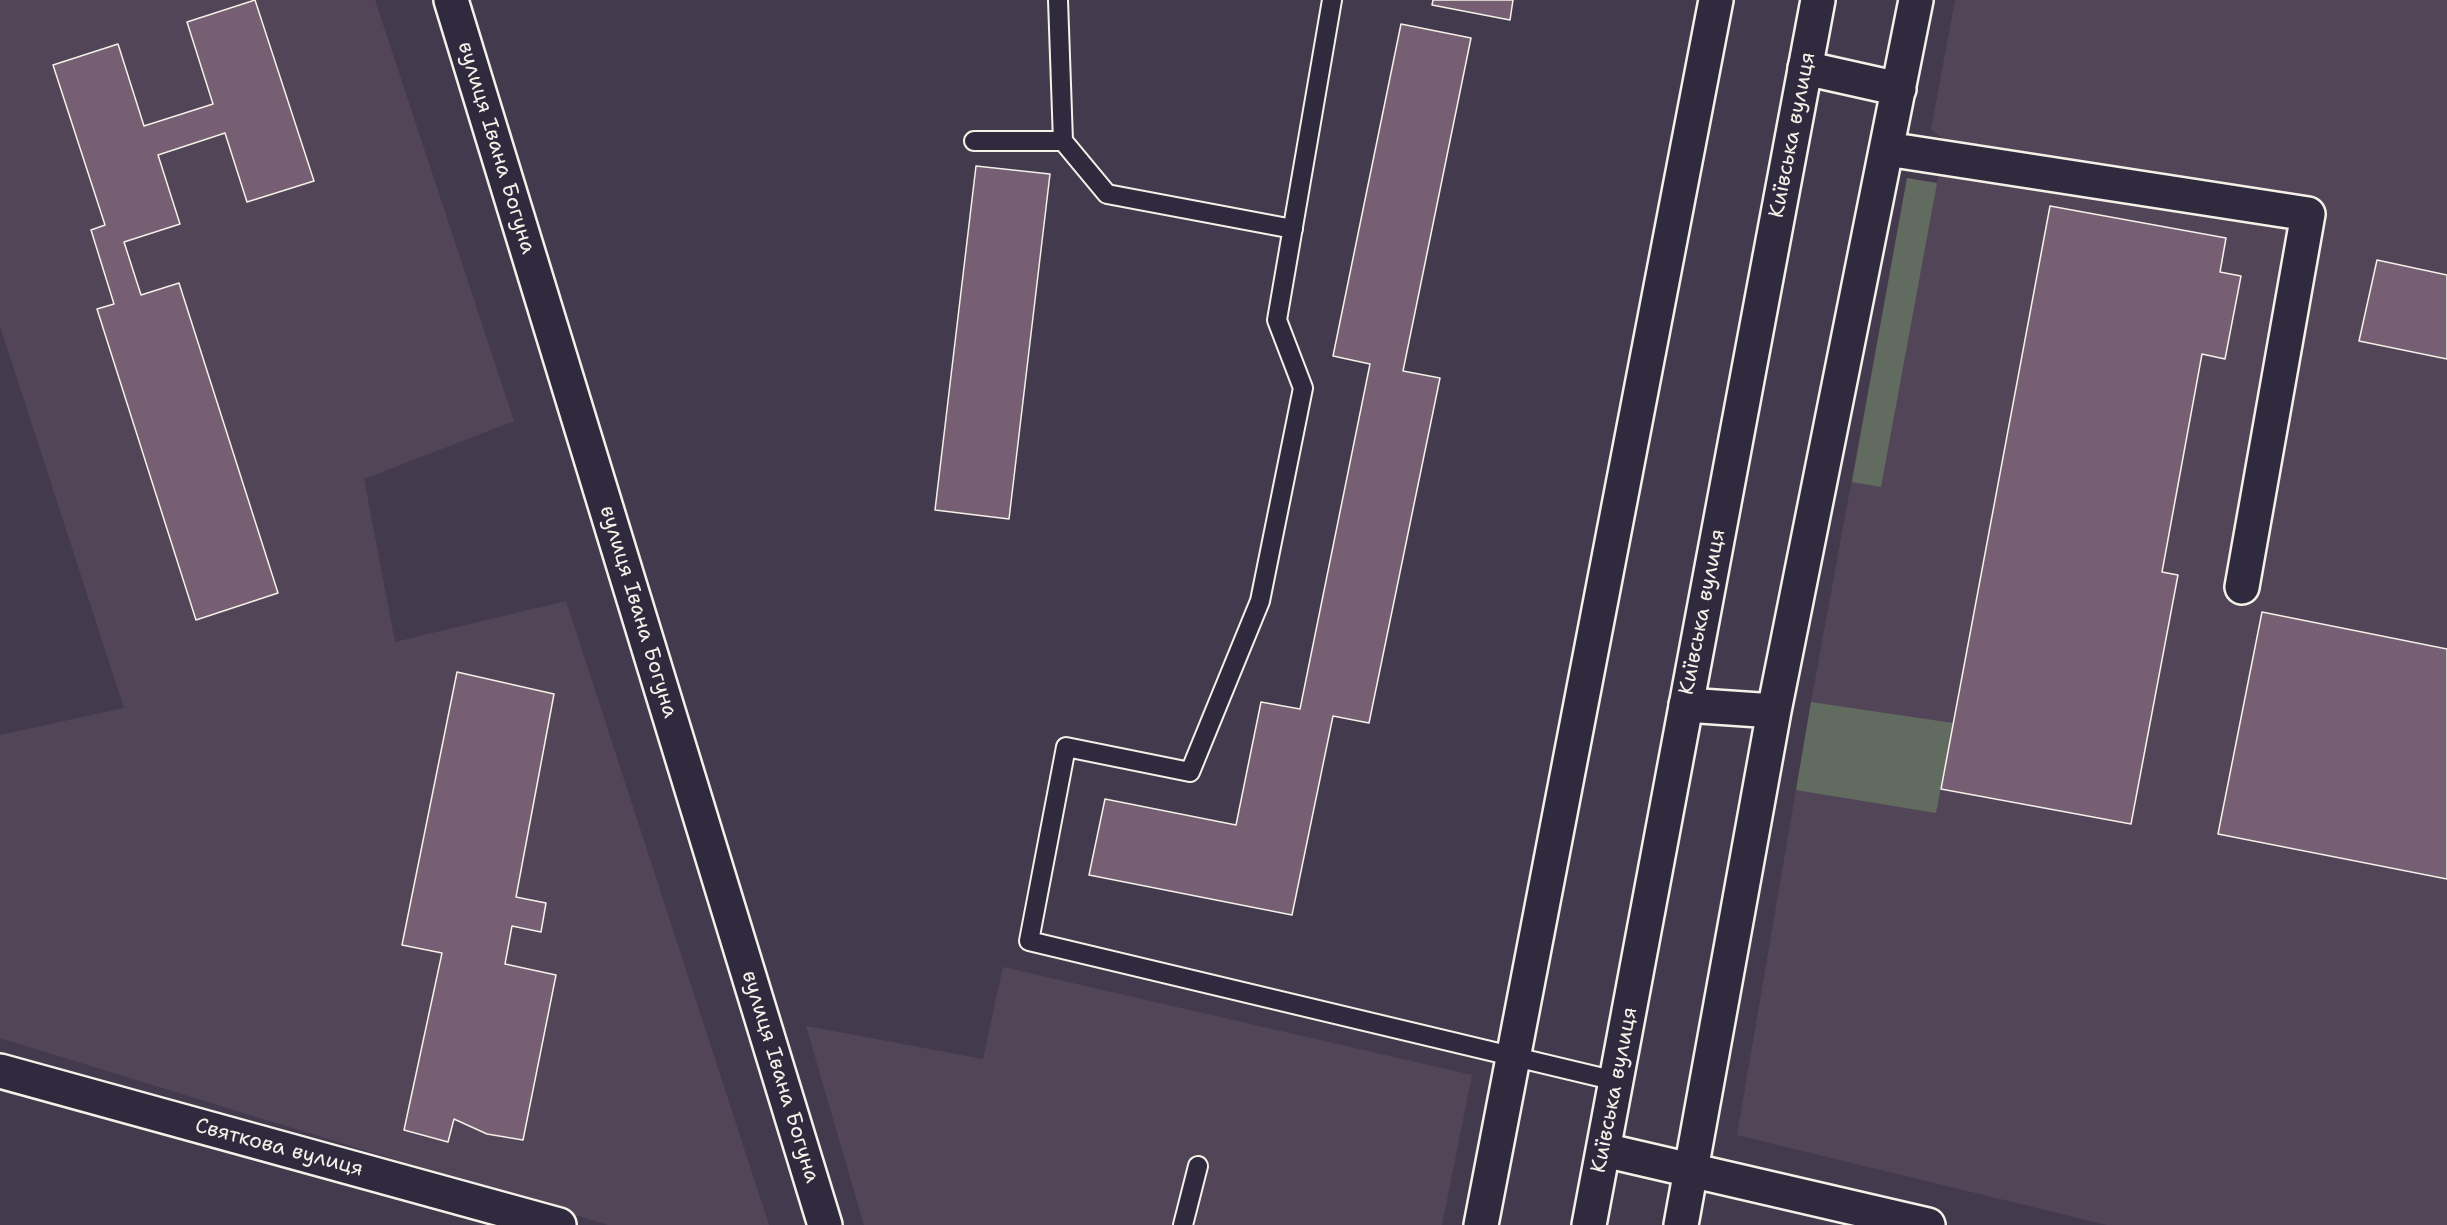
<!DOCTYPE html>
<html>
<head>
<meta charset="utf-8">
<style>
  body { margin:0 }
  canvas { display:block; background:#443a4d }
</style>
</head>
<body>
<canvas width="2447" height="1225"></canvas>
<script>
const context = document.querySelector('canvas').getContext('2d');
context.lineJoin = 'round';
function paint(path, color) { context.fillStyle = color; context.fill(path, 'evenodd'); }
function strokePath(path, color, width, dash) { context.strokeStyle = color; context.lineWidth = width; context.lineCap = dash ? 'butt' : 'round'; context.setLineDash(dash || []); context.stroke(path); }
function drawText(font, color, halo, rows, align = 'center') {
  context.font = font + ' "Shantell Sans",sans-serif'; context.lineWidth = 5; context.setLineDash([]); context.textBaseline = 'middle'; context.strokeStyle = halo; context.fillStyle = color; for (const [text, x, y, turn = 0] of rows) {
    context.save(); context.translate(x, y); context.rotate((+turn || 0) * Math.PI / 180); context.textAlign = isNaN(turn) ? turn : align; if (halo) context.strokeText(text, 0, 0); context.fillText(text, 0, 0); context.restore();
  }
}
const built = new Path2D(`
  M0,0h375l139,421 -150,58 31,163 171,-41 203,624h-161l-608,-187v-303l124,-27 -124,-382z
  M1955,0h492v1225h-340l-370,-90 74,-433 96,-524 30,5 9,-42 -15,-12z
  M1003,967l469,108 -30,150h-578l-58,-199 177,33z`);
const green = new Path2D(`
  M1907,178l30,5 -56,304 -29,-5z
  M1811,702l142,21 -17,90 -140,-23z`);
const building = new Path2D(`
  M255,0l59,181 -67,21 -22,-69 -67,22 22,69 -56,18 17,53 38,-12 99,310 -82,27 -99,-311 17,-5 -23,-74 14,-5 -52,-160 65,-21 26,82 69,-22 -26,-82z
  M1433,0h80l-3,20 -78,-15z
  M1401,24l70,14 -68,333 37,7 -71,345 -36,-7 -41,199 -203,-40 16,-76 131,26 25,-123 39,7 70,-345 -37,-8z
  M976,166l74,8 -41,345 -74,-9z
  M2050,206l176,32 -6,34 21,4 -16,83 -23,-5 -40,218 16,3 -47,249 -190,-35z
  M2377,260l70,15v84l-88,-18z
  M2262,612l185,37v230l-229,-45z
  M457,672l97,22 -38,203 30,6 -5,29 -29,-6 -7,38 51,11 -33,165 -36,-6 -33,-15 -6,23 -44,-12 38,-177 -40,-8z`);
const service = new Path2D(`
  M1058,0l5,141
  M1332,0l-55,320 26,68 -43,213 -70,171 -124,-25 -37,194 587,140
  M974,141h89l44,53 186,35
  M1183,1225l15,-59`);
const minor = new Path2D(`
  M451,0l374,1225
  M1805,68l94,21
  M1887,149l421,65 -66,373
  M1686,705l88,6
  M0,1071l559,154
  M1604,1150l324,75
  M1481,1225l235,-1225
  M1681,1225l93,-514 142,-711`);
const secondary = new Path2D(`
  M1589,1225l229,-1225`);
const streetNames = [
  ["Київська вулиця",1793,135,-79],
  ["вулиця Івана Богуна",496,148,73],
  ["вулиця Івана Богуна",638,612,73],
  ["Київська вулиця",1703,612,-79],
  ["вулиця Івана Богуна",780,1077,73],
  ["Київська вулиця",1615,1090,-79],
  ["Святкова вулиця",279,1148,15]
];
paint(built, '#534558');
paint(green, '#626b5f');
paint(building, '#765f72');
strokePath(building, '#f4f1e8', 1.5);
strokePath(service, '#f4f1e8', 22);
strokePath(minor, '#f4f1e8', 38);
strokePath(secondary, '#f4f1e8', 38);
strokePath(service, '#2f2a3d', 18);
strokePath(minor, '#2f2a3d', 33);
strokePath(secondary, '#2f2a3d', 33);
drawText('21px', '#f4f1e8', '#2f2a3d', streetNames);
</script>
</body>
</html>
